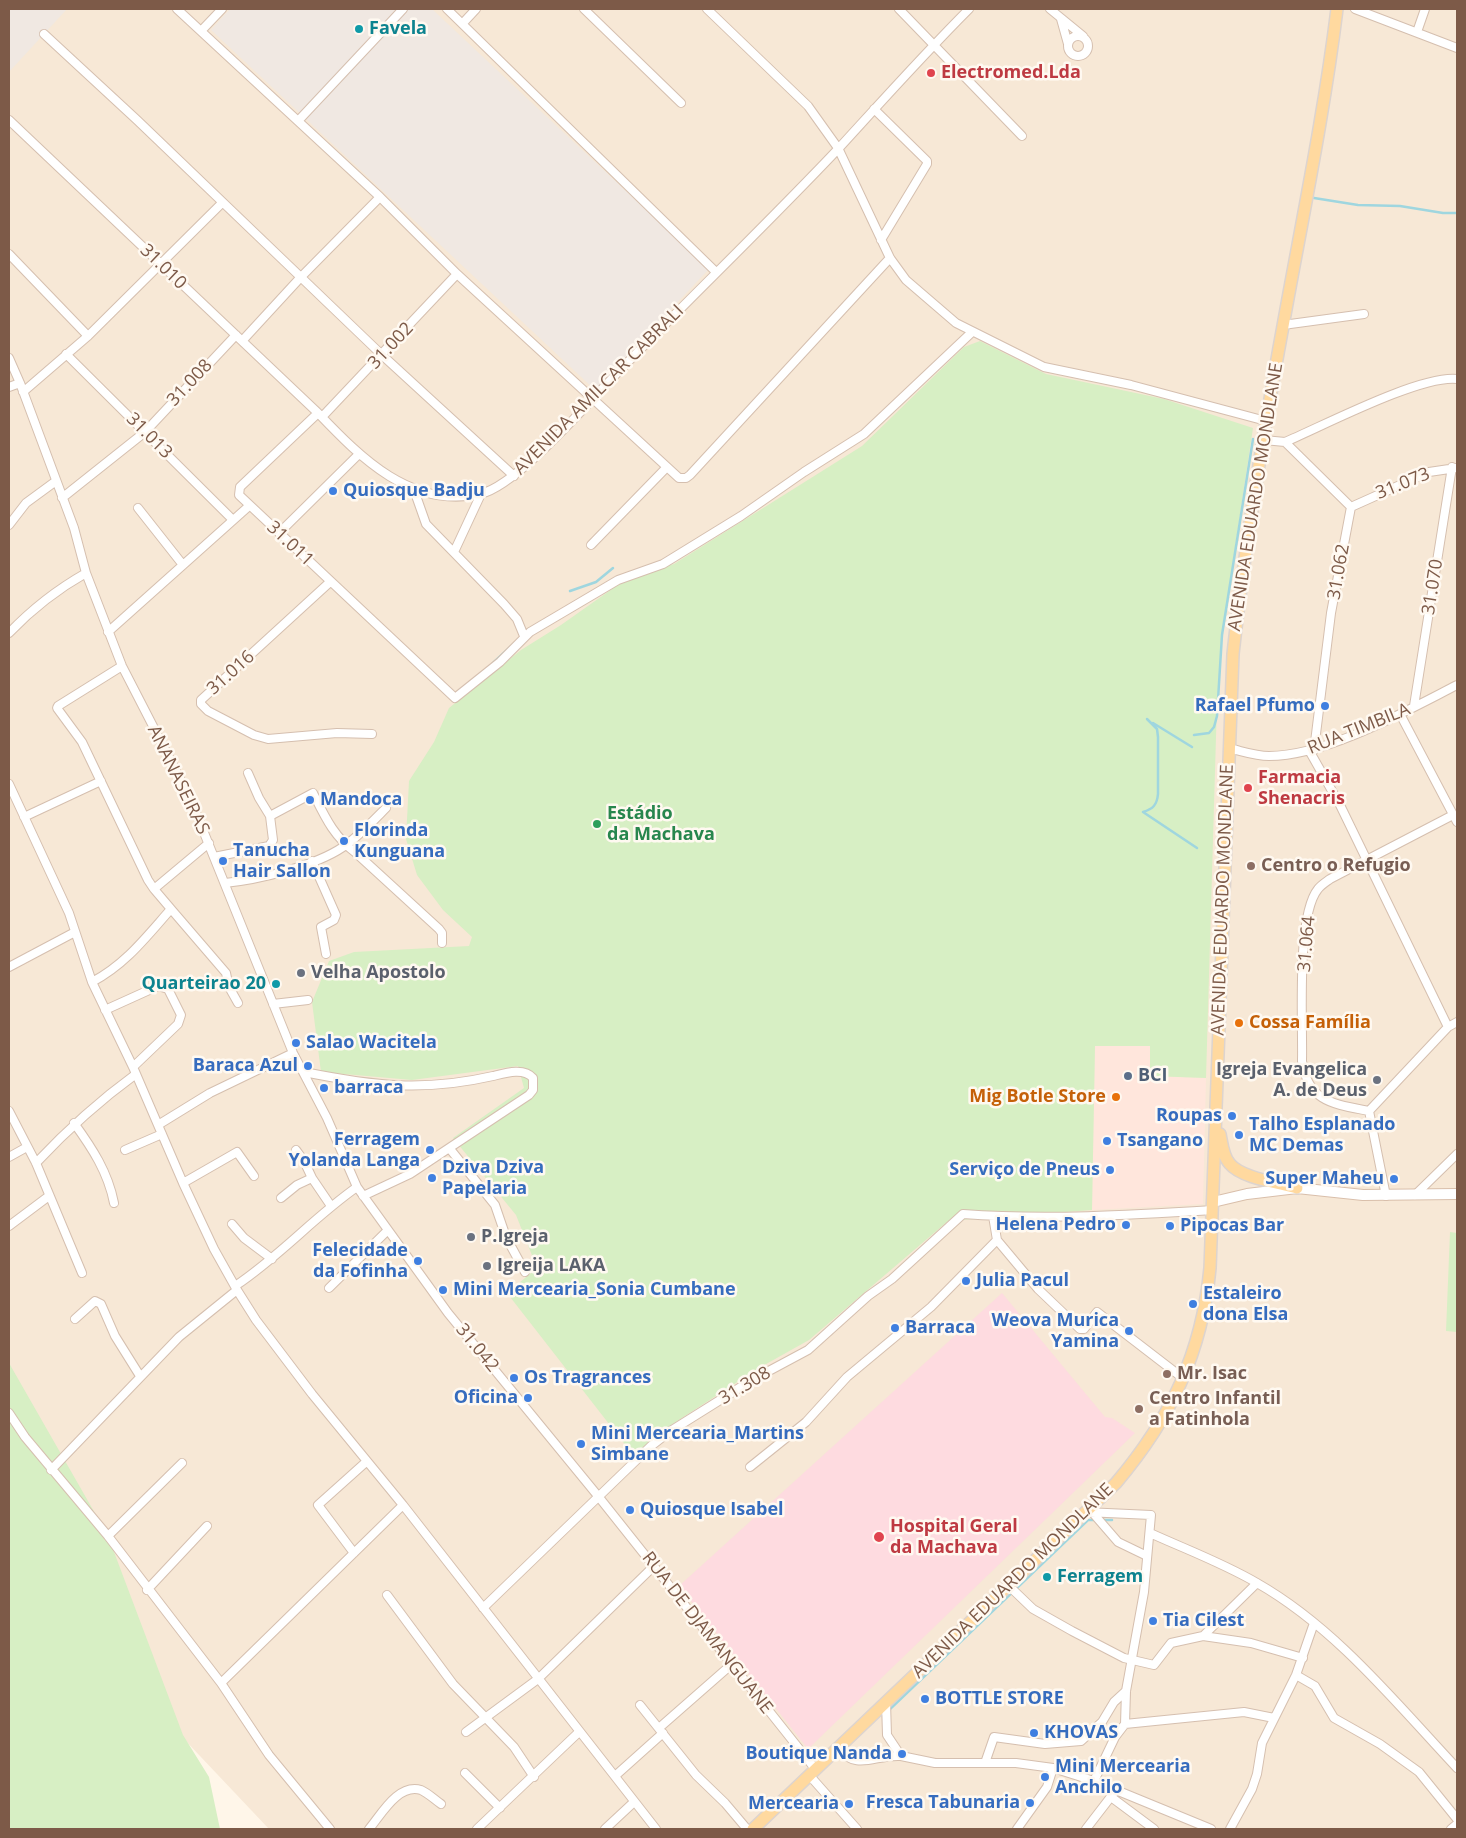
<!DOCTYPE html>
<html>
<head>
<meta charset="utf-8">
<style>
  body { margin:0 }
  #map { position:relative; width:1466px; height:1838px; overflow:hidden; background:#fff6e9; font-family:"Open Sans",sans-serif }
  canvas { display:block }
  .frame { position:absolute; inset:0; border:10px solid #7d5a48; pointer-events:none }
</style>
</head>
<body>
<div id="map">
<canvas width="1466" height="1838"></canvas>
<div class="frame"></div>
</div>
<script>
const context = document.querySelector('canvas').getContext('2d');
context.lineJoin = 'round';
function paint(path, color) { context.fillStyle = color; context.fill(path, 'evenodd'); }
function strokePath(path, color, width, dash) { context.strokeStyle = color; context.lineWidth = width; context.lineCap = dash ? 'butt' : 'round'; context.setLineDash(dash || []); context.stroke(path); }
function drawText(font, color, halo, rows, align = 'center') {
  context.font = font + ' "Open Sans",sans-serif'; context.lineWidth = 5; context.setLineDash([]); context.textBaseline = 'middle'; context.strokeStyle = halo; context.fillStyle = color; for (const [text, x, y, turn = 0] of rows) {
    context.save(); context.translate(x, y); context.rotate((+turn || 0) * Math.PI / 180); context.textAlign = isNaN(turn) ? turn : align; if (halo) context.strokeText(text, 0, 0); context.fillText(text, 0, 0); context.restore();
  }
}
const residential = new Path2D(`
  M9,9h1448v1820h-1188l-260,-275z`);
const commercial = new Path2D(`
  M1095,1046h56l-1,30 56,2 -3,126 -111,6z`);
const industrial = new Path2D(`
  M9,9h58l-58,63z
  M230,9h202l277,260 -114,121 -384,-360z`);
const medical = new Path2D(`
  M1002,1293l103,124 7,1 23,15 -327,316 -129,-163z`);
const green = new Path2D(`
  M980,341l66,33 118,25 89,29 -31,206 -5,69 -11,375 -56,-2v-30h-55l-3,164 -144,11 -139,119 -50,28 -88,57 -37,31 -127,-163 30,-25 -21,-53 -63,-77 71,-50 -6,-22 -106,14 -91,-8 -9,-70 17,-41 25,-9 115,-6 3,-9 -29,-27 -26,-35 -11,-36 3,-58 25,-39 15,-34 72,-58 40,-25 51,-36 7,-8 55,-17 188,-118 102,-99z
  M1450,1232l7,1v99l-11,-1z
  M9,1363l99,173 75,199 26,42 11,52h-211z`);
const stream = new Path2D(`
  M1314,198l44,7 42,1 43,7h14
  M570,591l26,-9 17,-14
  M493,663l27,-25
  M1153,723l39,24
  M1194,735l15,-2 5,-6 3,-11 5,-81 31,-196
  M1143,812c10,-3 14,-7 15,-18v-57l-1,-8 -10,-10
  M1143,812l54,36
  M889,1710l199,-190h24`);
const street = new Path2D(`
  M177,9l203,188 77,77 222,204h7l4,-3 200,-217
  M447,9l269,263
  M584,9l97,94
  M707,9l101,97 30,42 52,110 16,22 50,43 88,44 87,18 135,36
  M899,9l123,127
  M1050,9l33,27
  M1355,9l102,39
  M1061,19l7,25
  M463,23l13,-14
  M201,31l21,-22
  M1417,32l8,-23
  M44,34l93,86 245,235 132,121
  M1068 46a10 10 0 1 1 20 0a10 10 0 1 1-20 0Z
  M874,109l53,52v3l-46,76
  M9,120l309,293c43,45 93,96 162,81 38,-8 114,-98 144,-128 71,-73 145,-144 215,-218 43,-47 85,-94 130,-139
  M298,121l105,-112
  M9,254l79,82
  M1283,325l81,-11
  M242,341l58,-63 80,-81
  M66,354l166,165
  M9,358l11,25 54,145 12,45 36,93 68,132 103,255 34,65 30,69 91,126 150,183 218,274
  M9,387l11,-4
  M23,392l65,-56 134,-133
  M318,413l-78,74 -1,8 216,203 45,-36 30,-30 88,-52 45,-16 78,-48 63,-44 60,-38 107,-101
  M322,417l135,-143
  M1264,440l21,2 66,65 -20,106 -17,137
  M1285,442c38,-16 135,-67 172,-63
  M414,490l12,34 78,80 13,15 7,17
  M62,498l83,-66 91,-97
  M1351,507l78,-35 27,-4
  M138,508l45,57
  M9,525l17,-22 30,-22
  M279,533l80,-79
  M591,545l75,-77
  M454,552l27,-58
  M330,582l-129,118v4l7,7 46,24 14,4 69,-6 35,1
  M108,632l141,-126
  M9,633c23,-24 47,-43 77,-60
  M122,666l-64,40 -1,2 25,34 66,138 6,9
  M1414,706l38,-239
  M1400,714l57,108
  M1228,748c14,3 27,8 41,8 57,0 137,-45 188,-71
  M1310,752l30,53 108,222
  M248,773l11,25 11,18
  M9,784l60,129 23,69 41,85 50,116 31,66 23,41 19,30 56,74 91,111 253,324
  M24,817l77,-36
  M214,857l55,-11 4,-6 -3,-24 43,-23c12,24 21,44 43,60l83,76 3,4v10
  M312,861l24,54 -2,5 -13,7 5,27
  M225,883c33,-3 90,-17 118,-36 15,-10 30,-26 43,-39
  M171,909l55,64 3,14 9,16
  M9,967l66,-35
  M92,982c34,-18 54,-45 79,-73l-17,-20 55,-46
  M273,1004l35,-4
  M105,1010l53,-24 10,3 13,26 -3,9 -45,43
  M304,1072c70,14 119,20 189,4 12,-3 31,-9 40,2v12l-4,5 -119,79 -47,22
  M9,1111l27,52 46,110
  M1369,1111c-36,-7 -61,-9 -67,-50 1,-38 -6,-145 16,-172 3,-4 8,-7 12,-10l123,-64
  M1369,1111l79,-84 9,-5
  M1369,1111l17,85
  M74,1123c18,25 34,49 40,80
  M158,1125l52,-32 83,-40
  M450,1149l45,56 11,32 19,35
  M125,1150l37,-16
  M296,1150l8,11 8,17
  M9,1157l18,-10
  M36,1163c31,-33 63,-62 100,-89
  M183,1183l54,-31 17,24
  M1415,1195l42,-41
  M281,1198l16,-13 15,-7 19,28
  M993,1216l4,24 41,49 42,40h4l13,-17 87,67
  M232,1224l12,14 28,21
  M9,1226l40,-30
  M235,1286c44,-29 79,-69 122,-99
  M329,1288l58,-57
  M75,1319l20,-18 6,3 14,32 25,40
  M9,1413l16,24 83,99 113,147 48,72 61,74
  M750,1467l56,-45 41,-45 84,-70 66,-67
  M51,1470l128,-133 58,-47
  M1085,1512l66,3 -7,77 -18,99 -1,33
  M1092,1512l26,30 29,14
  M1150,1533c35,16 73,30 107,50 79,45 139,120 200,185
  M108,1536l74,-73
  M354,1553l-36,-48 48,-43
  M1009,1586l24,23 39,22 52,27 30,7 17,-22 32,-7 48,7 52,15
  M147,1590l60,-64
  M387,1595l66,89 61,63 20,30
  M483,1608l168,-162 18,-14 83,-52 56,-30 60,-54 24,-17 71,-65c82,6 168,1 250,-4
  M1203,1636l54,-53
  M1296,1675l19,11 19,32 46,26 39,28 38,47
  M221,1683l182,-178
  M886,1702l1,33 14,21 34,7h81l37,5 41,13 117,48
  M640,1705l56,70 29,28 22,26
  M659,1728l73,-64
  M466,1732l72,-53 116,-113
  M837,1748c21,24 38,6 64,8
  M985,1763l9,-26 51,7 36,-3 21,-19 12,-20 12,-11
  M465,1773l35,35
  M615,1776l48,-43
  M810,1776l47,53
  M1094,1781l21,-44 10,-13 119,-12 30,6
  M1111,1797l43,32
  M369,1829c12,-14 29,-46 52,-39 7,3 14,10 20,14
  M477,1829l102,-97
  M605,1829l29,-27
  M1017,1829l30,-42 6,-19
  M1086,1829l27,-35
  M1230,1829l22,-40 5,-15 5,-31 34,-68 18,-52
  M1451,1829l6,-5`);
const secondary = new Path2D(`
  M1213,1202l34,-8 50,-6 66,7 94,-1`);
const primary = new Path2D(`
  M1220,1134c2,10 3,23 10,30 11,14 50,19 67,24
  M753,1829l363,-346c55,-65 86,-130 94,-215l23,-614c12,-110 30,-219 50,-328 19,-106 41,-211 54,-317`);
const markers = [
  [359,29,5,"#0f9aa8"],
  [931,73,5,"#e0444e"],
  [333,491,5,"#3f7fe0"],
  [1325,706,5,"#3f7fe0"],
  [1248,788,5,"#e0444e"],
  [310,800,5,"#3f7fe0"],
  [597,824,5,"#2e9e5b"],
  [344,841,5,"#3f7fe0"],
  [223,861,5,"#3f7fe0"],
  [1251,866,5,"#8d6e63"],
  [301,973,5,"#6b7280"],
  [276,984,5,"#0f9aa8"],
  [1239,1023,5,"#e8710a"],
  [296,1043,5,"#3f7fe0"],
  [308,1066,5,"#3f7fe0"],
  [1128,1076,5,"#5c6f8a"],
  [1377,1080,5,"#6b7280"],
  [324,1088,5,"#3f7fe0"],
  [1116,1097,5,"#e8710a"],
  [1232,1116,5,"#3f7fe0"],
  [1239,1135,5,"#3f7fe0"],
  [1107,1141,5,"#3f7fe0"],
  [430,1150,5,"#3f7fe0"],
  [1110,1170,5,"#3f7fe0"],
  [432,1178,5,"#3f7fe0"],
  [1394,1179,5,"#3f7fe0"],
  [1126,1225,5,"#3f7fe0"],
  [1170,1226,5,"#3f7fe0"],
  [471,1237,5,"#6b7280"],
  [418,1261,5,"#3f7fe0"],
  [487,1266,5,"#6b7280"],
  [966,1281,5,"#3f7fe0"],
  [443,1290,5,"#3f7fe0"],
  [1193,1304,5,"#3f7fe0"],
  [895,1328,5,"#3f7fe0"],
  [1129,1331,5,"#3f7fe0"],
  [1167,1374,5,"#8d6e63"],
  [514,1378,5,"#3f7fe0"],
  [528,1398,5,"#3f7fe0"],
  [1139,1409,5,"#8d6e63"],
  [581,1444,5,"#3f7fe0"],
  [630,1510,5,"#3f7fe0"],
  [879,1537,6,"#e0444e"],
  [1047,1577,5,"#0f9aa8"],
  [1153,1621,5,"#3f7fe0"],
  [925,1699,5,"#3f7fe0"],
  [1034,1733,5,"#3f7fe0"],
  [902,1754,5,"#3f7fe0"],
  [1045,1777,5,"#3f7fe0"],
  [1030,1803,5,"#3f7fe0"],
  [849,1804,5,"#3f7fe0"]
];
const cultureNames = [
  ["Favela",369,29],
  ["Quarteirao 20",266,984,"right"],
  ["Ferragem",1057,1577]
];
const healthNames = [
  ["Electromed.Lda",941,73],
  ["Farmacia",1258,778],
  ["Shenacris",1258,799],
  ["Hospital Geral",890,1527],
  ["da Machava",890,1548]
];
const streetNames = [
  ["31.010",163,267,44],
  ["31.002",391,346,-47],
  ["31.008",190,383,-47],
  ["AVENIDA AMILCAR CABRALI",599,390,-45],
  ["31.013",149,436,45],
  ["31.073",1403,484,-22],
  ["AVENIDA EDUARDO MONDLANE",1256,497,-81],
  ["31.011",290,544,43],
  ["31.062",1339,572,-80],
  ["31.070",1433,587,-81],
  ["31.016",231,673,-42],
  ["RUA TIMBILA",1359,729,-22],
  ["ANANASEIRAS",178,780,64],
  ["AVENIDA EDUARDO MONDLANE",1223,900,-88],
  ["31.064",1307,944,-85],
  ["31.042",477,1348,51],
  ["31.308",745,1386,-31],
  ["AVENIDA EDUARDO MONDLANE",1013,1581,-44],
  ["RUA DE DJAMANGUANE",707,1633,52]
];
const shopNames = [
  ["Quiosque Badju",343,491],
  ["Rafael Pfumo",1315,706,"right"],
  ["Mandoca",320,800],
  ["Florinda",354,831],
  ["Kunguana",354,852],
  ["Tanucha",233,851],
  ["Hair Sallon",233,872],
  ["Salao Wacitela",306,1043],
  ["Baraca Azul",298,1066,"right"],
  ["barraca",334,1088],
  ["Roupas",1222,1116,"right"],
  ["Talho Esplanado",1249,1125],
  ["MC Demas",1249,1146],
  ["Ferragem",420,1140,"right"],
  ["Yolanda Langa",420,1161,"right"],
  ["Tsangano",1117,1141],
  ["Dziva Dziva",442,1168],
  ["Papelaria",442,1189],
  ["Serviço de Pneus",1100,1170,"right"],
  ["Super Maheu",1384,1179,"right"],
  ["Helena Pedro",1116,1225,"right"],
  ["Pipocas Bar",1180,1226],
  ["Felecidade",408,1251,"right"],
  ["da Fofinha",408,1272,"right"],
  ["Julia Pacul",976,1281],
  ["Mini Mercearia_Sonia Cumbane",453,1290],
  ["Estaleiro",1203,1294],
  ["dona Elsa",1203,1315],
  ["Weova Murica",1119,1321,"right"],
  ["Yamina",1119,1342,"right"],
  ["Barraca",905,1328],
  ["Os Tragrances",524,1378],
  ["Oficina",518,1398,"right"],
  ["Mini Mercearia_Martins",591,1434],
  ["Simbane",591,1455],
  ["Quiosque Isabel",640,1510],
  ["Tia Cilest",1163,1621],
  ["BOTTLE STORE",935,1699],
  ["KHOVAS",1044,1733],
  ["Boutique Nanda",892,1754,"right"],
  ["Mini Mercearia",1055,1767],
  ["Anchilo",1055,1788],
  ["Fresca Tabunaria",1020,1803,"right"],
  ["Mercearia",839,1804,"right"]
];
const leisureNames = [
  ["Estádio",607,814],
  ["da Machava",607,835]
];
const educationNames = [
  ["Centro o Refugio",1261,866],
  ["Mr. Isac",1177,1374],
  ["Centro Infantil",1149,1399],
  ["a Fatinhola",1149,1420]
];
const worshipNames = [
  ["Velha Apostolo",311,973],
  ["Igreja Evangelica",1367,1070,"right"],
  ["A. de Deus",1367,1091,"right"],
  ["P.Igreja",481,1237],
  ["Igreija LAKA",497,1266]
];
const foodNames = [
  ["Cossa Família",1249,1023],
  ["Mig Botle Store",1106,1097,"right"]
];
const serviceNames = [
  ["BCI",1138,1076]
];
paint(residential, '#f7e8d6');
paint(commercial, '#ffe6dc');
paint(industrial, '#f0e8e2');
paint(medical, '#fedbe0');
paint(green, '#d7efc4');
strokePath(stream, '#9fd6df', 2.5);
strokePath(street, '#d5bfaf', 10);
strokePath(secondary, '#d9bfab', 12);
strokePath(primary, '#ddd4cf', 14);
strokePath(street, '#fff', 8);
strokePath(secondary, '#fff', 10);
strokePath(primary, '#ffd99f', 11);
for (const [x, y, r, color] of markers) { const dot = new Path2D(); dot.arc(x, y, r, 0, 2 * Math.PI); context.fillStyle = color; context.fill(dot); strokePath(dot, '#fff9f1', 2); }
drawText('bold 18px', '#0d838f', '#fff9f1', cultureNames, 'left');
drawText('bold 18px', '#be3a42', '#fff9f1', healthNames, 'left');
drawText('18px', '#7d5a48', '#fff9f1', streetNames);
drawText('bold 18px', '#366cbe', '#fff9f1', shopNames, 'left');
drawText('bold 18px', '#27864d', '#fff9f1', leisureNames, 'left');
drawText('bold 18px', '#785e54', '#fff9f1', educationNames, 'left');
drawText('bold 18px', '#5b616d', '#fff9f1', worshipNames, 'left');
drawText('bold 18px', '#c56008', '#fff9f1', foodNames, 'left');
drawText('bold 18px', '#4e5e75', '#fff9f1', serviceNames, 'left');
</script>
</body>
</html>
